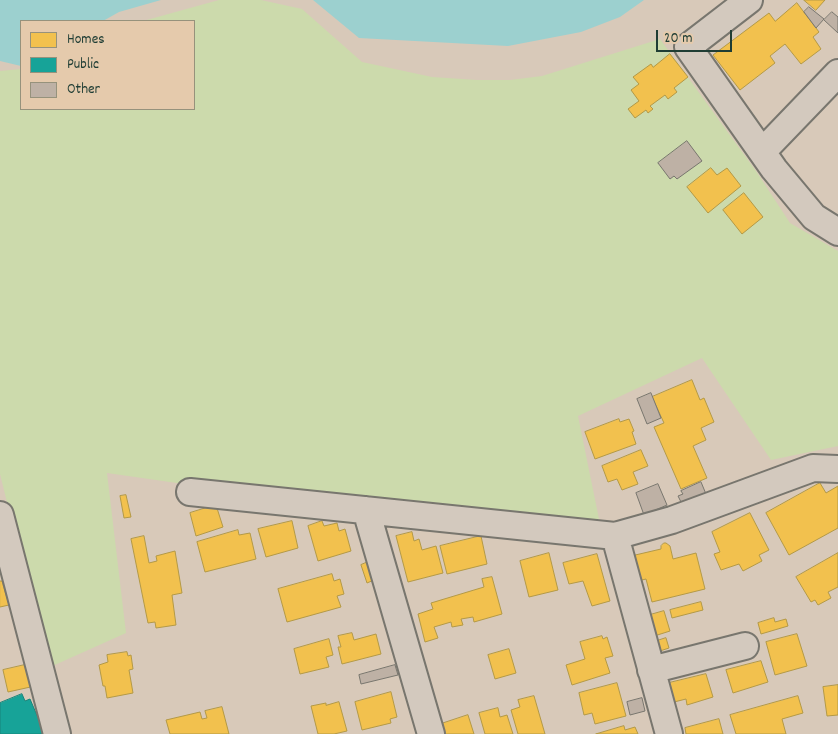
<!DOCTYPE html>
<html>
<head>
<meta charset="utf-8">
<style>
  body { margin:0 }
  #map { position:relative; width:838px; height:734px; overflow:hidden; background:#d8c9b9; font-family:Dekko,sans-serif }
  canvas { display:block }
  .legend { position:absolute; left:20px; top:20px; width:175px; height:90px; box-sizing:border-box; background:#e5caac; border:1px solid #96927c; margin:0; padding:6px 9px; list-style:none; font-size:15px; color:#1f3d34 }
  .legend li { display:flex; align-items:center; gap:10px; height:25px }
  .legend b { width:25px; border:1px solid #96927c }
  .scale { position:absolute; left:656px; top:30px; width:76px; height:22px; box-sizing:border-box; border:2px solid #1f3d34; border-top:0; padding-left:6px; font-size:15px; line-height:18px; white-space:nowrap; color:#1f3d34; -webkit-text-stroke:4px #e5caac; paint-order:stroke }
</style>
</head>
<body>
<div id="map">
<canvas width="838" height="734"></canvas>
<ul class="legend">
<li><b style="height:14px;background:#f2c14e"></b>Homes</li>
<li><b style="height:14px;background:#17a398"></b>Public</li>
<li><b style="height:14px;background:#beb1a5"></b>Other</li>
</ul>
<div class="scale">20 m</div>
</div>
<script>
const context = document.querySelector('canvas').getContext('2d');
context.lineJoin = 'round';
function paint(path, color) { context.fillStyle = color; context.fill(path, 'evenodd'); }
function strokePath(path, color, width, dash) { context.strokeStyle = color; context.lineWidth = width; context.lineCap = dash ? 'butt' : 'round'; context.setLineDash(dash || []); context.stroke(path); }
const green = new Path2D(`
  M219,0h42l41,9 60,53 70,15 45,3h33l32,-4 118,-37 96,132 34,52 48,28v195l-67,14 -69,-102 -124,58 22,108 -255,-30 -154,-9 -84,-12 19,160 -78,35 -48,-194v-403l21,-2v40h173v-88h-51z`);
const water = new Path2D(`
  M0,0h161l-42,12 -16,9h-82v45l-21,-5z
  M313,0h331l-24,17 -39,15 -73,14 -149,-8z`);
const homes = new Path2D(`
  M804,0h21l-9,10z
  M797,3l22,29 -6,5 8,12 -20,15 -16,-20 -15,12 5,7 -35,27 -27,-35 56,-42 6,8z
  M670,54l18,23 -14,11 3,4 -9,7 -3,-4 -15,11 3,3 -5,4 -2,-3 -11,8 -7,-9 11,-8 -8,-11 8,-6 -6,-7 18,-13 2,3z
  M711,168l6,7 10,-7 14,18 -33,27 -21,-26z
  M744,193l19,24 -21,17 -19,-24z
  M692,380l8,20 4,-2 10,24 -13,6 5,12 -13,6 14,32 -26,11 -27,-62 10,-4 -12,-26z
  M619,419l1,3 9,-3 5,12 -2,1 4,12 -41,15 -10,-27z
  M641,450l7,16 -15,6 5,12 -16,6 -5,-11 -9,3 -6,-16z
  M820,483l6,10 12,-7v42l-49,27 -23,-42z
  M126,495l5,22 -7,1 -4,-22z
  M216,505l7,22 -27,9 -6,-23z
  M750,513l19,37 -10,5 3,6 -19,10 -4,-7 -18,6 -7,-16 6,-2 -8,-20z
  M292,521l6,27 -32,9 -8,-28z
  M322,521l2,5 13,-3 2,8 6,-2 6,22 -33,10 -10,-35z
  M238,530l1,5 11,-2 6,26 -51,13 -8,-30z
  M412,532l2,9 5,-2 3,11 14,-4 7,27 -35,9 -12,-46z
  M144,536l5,27 8,-2 -1,-5 19,-5 7,42 -10,2 4,30 -20,3 -1,-6 -7,1 -17,-84z
  M481,536l6,28 -40,10 -7,-28z
  M664,543h2l4,3 3,13 23,-6 9,36 -53,13 -6,-23 -8,2 -7,-25 30,-7v-3z
  M549,553l9,37 -29,7 -9,-36z
  M838,553v34l-10,5 3,6 -13,7 -3,-5 -4,2 -15,-25z
  M597,554l13,47 -18,5 -9,-25 -14,3 -6,-21z
  M368,562l6,18 -7,3 -6,-18z
  M332,574l2,7 6,-2 4,15 -7,2 4,11 -54,15 -9,-33z
  M492,577l10,37 -28,8 -1,-5 -12,2 2,6 -11,2 -1,-5 -17,5 4,11 -13,4 -7,-28 15,-5 -2,-6 53,-16 -2,-8z
  M0,581h2l7,24 -9,2z
  M701,602l2,8 -31,8 -2,-8z
  M664,611l6,20 -22,7 -5,-21z
  M774,618l1,4 11,-3 2,7 -27,8 -3,-11z
  M352,633l2,7 22,-6 5,20 -39,10 -4,-17h3l-3,-11z
  M797,634l10,32 -32,9 -9,-33z
  M602,636l1,3 4,-2 6,19 -8,2 5,15 -38,12 -6,-20 19,-6 -5,-17z
  M666,638l3,10 -9,3 -3,-10z
  M329,639l4,16 -7,2 3,10 -29,7 -6,-25z
  M509,649l7,24 -21,6 -7,-24z
  M127,652l1,4 3,-1 2,14 -4,1 4,23 -26,5 -2,-12h-2l-4,-21 9,-3 -1,-7z
  M761,661l7,21 -35,11 -7,-23z
  M29,664l6,22 -27,6 -5,-22z
  M706,674l7,23 -26,8 -1,-6 -12,3 -5,-19z
  M617,683l9,33 -31,8 -3,-11 -8,2 -5,-22z
  M838,685v30l-11,1 -4,-29z
  M391,692l6,25 -7,2 1,4 -29,7 -7,-28z
  M534,696l11,38h-27l-7,-24 9,-3 -2,-7z
  M798,696l5,17 -21,6 4,15h-50l-6,-19z
  M339,702l8,29 -13,3h-16l-7,-28 15,-3v2z
  M222,707l7,27h-59l-4,-14 34,-8 2,7 5,-1 -2,-7z
  M498,708l2,9 7,-2 6,19h-28l-6,-21z
  M468,715l6,19h-29l-4,-10z
  M719,719l4,15h-37l-1,-6z
  M624,726l1,4 10,-3 3,7h-42z`);
const public = new Path2D(`
  M22,694l3,7 5,-2 15,35h-45v-31z`);
const building = new Path2D(`
  M809,7l15,12 -8,9 -12,-16z
  M832,12l6,5v16l-14,-13z
  M687,141l15,20 -25,18 -3,-3 -4,3 -12,-16z
  M651,393l10,25 -14,6 -10,-25z
  M701,482l5,12 -24,10 -4,-8 5,-2 -2,-3z
  M658,484l9,21 -23,10 -8,-22z
  M395,665l3,10 -37,9 -2,-9z
  M642,698l3,13 -15,4 -3,-13z`);
const minor = new Path2D(`
  M749,0l-61,47 86,122 40,48 24,15
  M762,152l76,-79
  M190,492l425,44 57,-16 141,-52 25,1
  M366,510l65,224
  M0,515l57,219
  M615,536l54,198
  M651,670l94,-24`);
paint(green, '#ccdaac');
paint(water, '#9cd0cf');
paint(homes, '#f2c14e');
strokePath(homes, '#b39946', 1);
paint(public, '#17a398');
strokePath(public, '#19847a', 1);
paint(building, '#beb1a5');
strokePath(building, '#78766e', 1);
strokePath(minor, '#78766e', 30);
strokePath(minor, '#d3c9be', 26);
</script>
</body>
</html>
